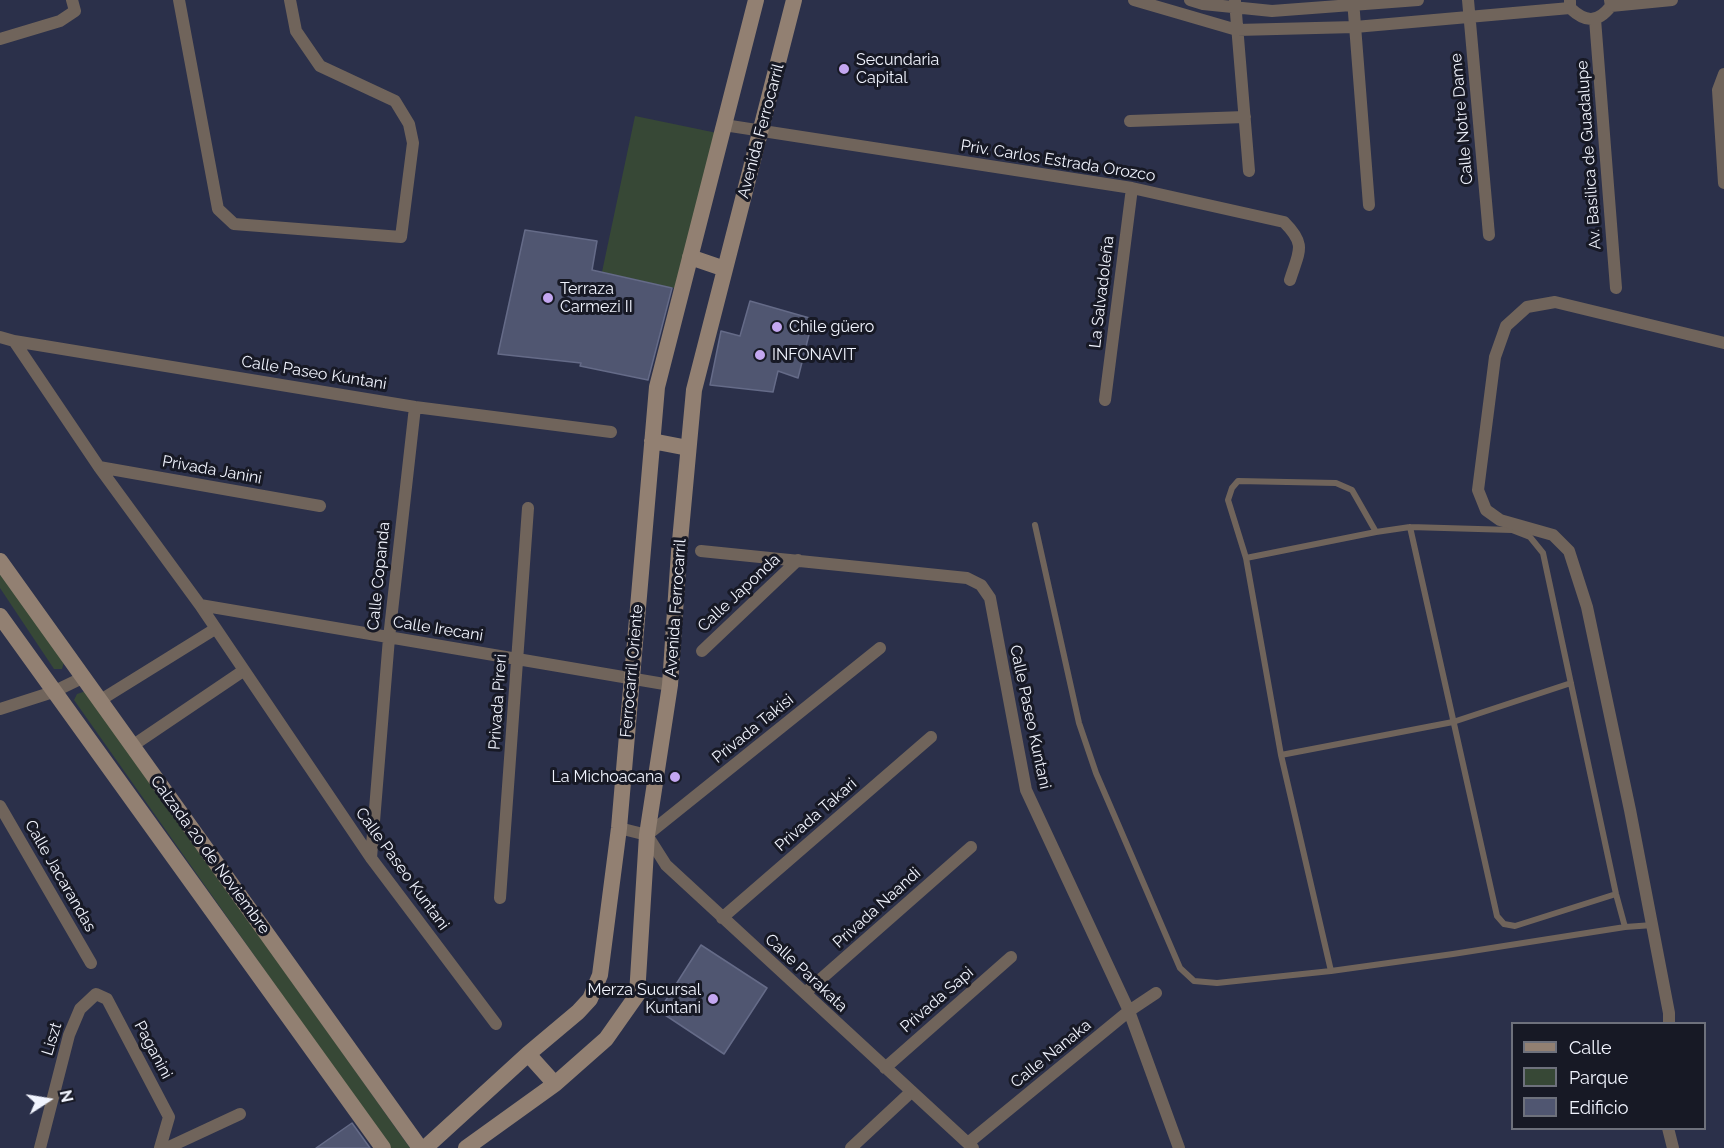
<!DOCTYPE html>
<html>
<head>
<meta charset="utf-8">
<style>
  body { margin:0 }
  #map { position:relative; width:1724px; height:1148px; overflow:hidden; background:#2b304a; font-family:Raleway,sans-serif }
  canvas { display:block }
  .legend { position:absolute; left:1511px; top:1022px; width:195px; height:108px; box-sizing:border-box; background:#171925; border:2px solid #6e717c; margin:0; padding:8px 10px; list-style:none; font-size:18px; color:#f1f4fe }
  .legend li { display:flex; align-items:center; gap:12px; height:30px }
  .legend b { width:30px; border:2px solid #6e717c }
  .north { position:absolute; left:18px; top:1070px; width:60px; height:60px; -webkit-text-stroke:4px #171925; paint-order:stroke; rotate:78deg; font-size:16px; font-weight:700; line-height:24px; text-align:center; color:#f1f4fe }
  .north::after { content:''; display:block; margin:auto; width:21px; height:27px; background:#f1f4fe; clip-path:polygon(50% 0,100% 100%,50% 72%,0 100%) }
</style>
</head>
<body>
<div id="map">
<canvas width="1724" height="1148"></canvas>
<ul class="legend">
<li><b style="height:8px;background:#928072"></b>Calle</li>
<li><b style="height:16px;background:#374836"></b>Parque</li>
<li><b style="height:16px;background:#505671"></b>Edificio</li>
</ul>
<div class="north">N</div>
</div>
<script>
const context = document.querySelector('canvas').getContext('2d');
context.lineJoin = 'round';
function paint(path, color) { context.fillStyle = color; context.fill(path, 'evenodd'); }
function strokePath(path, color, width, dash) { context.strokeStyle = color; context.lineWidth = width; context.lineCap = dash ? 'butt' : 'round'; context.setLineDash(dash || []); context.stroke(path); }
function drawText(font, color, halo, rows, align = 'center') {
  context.font = font + ' Raleway,sans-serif'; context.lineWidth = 6; context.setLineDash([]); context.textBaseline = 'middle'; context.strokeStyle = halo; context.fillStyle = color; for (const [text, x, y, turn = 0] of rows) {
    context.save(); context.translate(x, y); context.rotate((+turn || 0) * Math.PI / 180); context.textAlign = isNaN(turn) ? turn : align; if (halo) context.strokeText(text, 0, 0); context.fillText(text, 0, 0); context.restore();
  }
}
const green = new Path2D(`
  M635,116l82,17 -39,156 -76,-17z
  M0,570l64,92 -2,7h-8l-54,-81z
  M86,691l324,457h-20l-316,-448 3,-6z`);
const building = new Path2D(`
  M525,230l72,11 -5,29 80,18 -24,92 -68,-14 1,-3 -83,-9z
  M750,301l63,18 -15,59 -20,-7 -5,21 -63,-7 11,-54 19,5z
  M701,945l66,43 -43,66 -65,-43z
  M352,1123l18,25h-54z`);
const service = new Path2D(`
  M1035,525l44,198 17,50 84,195 14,13 23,2 114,-12 122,-17 172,-27 28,-2
  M1410,527l87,389 7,8 11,2 101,-32
  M1246,558l130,-26
  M1281,755l172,-33 118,-39
  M1331,971l-50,-216 -35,-197 -18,-58 4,-12 6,-7 98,2 16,7 24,42 34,-5 102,3 18,7 13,16 73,341 9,33`);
const minor = new Path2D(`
  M179,0l39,209 16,15 167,13 12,-94 -4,-19 -14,-23 -75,-35 -24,-35 -6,-31
  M1134,0l103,30 118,-3 215,-19
  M1190,0l13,4 69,7 146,-11
  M1353,0l16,205
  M1468,0l21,235
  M1235,1l14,170
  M1570,1v7c15,14 27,16 41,-2l-1,-6
  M1611,6l61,-6
  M1595,19l21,269
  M0,39l60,-18 15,-10 -3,-11
  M1724,74l-6,16 6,93
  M1130,121l115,-4
  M724,125l408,63 152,34c23,23 15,29 6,58
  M0,337l14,4 401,66 196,25
  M14,341l85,126 101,138 171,253 125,166
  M1105,400l27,-212
  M99,467l221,39
  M701,551l266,27 14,7 9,13 36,192 103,221 50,137
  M200,605l470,80
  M702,651l96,-91
  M99,701l116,-72
  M0,709l53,-17 31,-15
  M132,746l111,-75
  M0,806l91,157
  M619,828l28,7 19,30 307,283
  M647,835l233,-187
  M371,858l18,-220 26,-231
  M500,898l28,-390
  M722,918l209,-181
  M805,993l166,-146
  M1669,1024v-11l-39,-203 -43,-203 -18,-56 -16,-16 -53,-15 -14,-10 -8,-20 17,-133 11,-31 21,-19 28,-5 169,41
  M885,1068l126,-111
  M1668,1128l5,20
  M968,1143l161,-132 27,-18
  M40,1148l29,-113 11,-26 16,-15 11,5 62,118 -9,31
  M167,1148l73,-34
  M851,1148l60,-56`);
const secondary = new Path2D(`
  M690,257l35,12
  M652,441l36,7
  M0,561l420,587
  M0,616l383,532
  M528,1054l27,30
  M425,1148l103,-94 50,-42 12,-13 10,-24 19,-147 38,-441 99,-387
  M466,1148l89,-64 51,-45 31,-44 10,-160 23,-150 9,-133 15,-162 100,-390`);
const markers = [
  [844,69,6,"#c4a7f1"],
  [548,298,6,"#c4a7f1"],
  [777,327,6,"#c4a7f1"],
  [760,355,6,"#c4a7f1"],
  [675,777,6,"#c4a7f1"],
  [713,999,6,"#c4a7f1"]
];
const poiNames = [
  ["Secundaria",856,60],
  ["Capital",856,78],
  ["Terraza",560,289],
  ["Carmezi II",560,307],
  ["Chile güero",789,327],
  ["INFONAVIT",772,355],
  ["La Michoacana",663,777,"right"],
  ["Merza Sucursal",701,990,"right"],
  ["Kuntani",701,1008,"right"]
];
const streetNames = [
  ["Calle Notre Dame",1462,119,-95],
  ["Avenida Ferrocarril",761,131,-75],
  ["Av. Basilica de Guadalupe",1589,155,-94],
  ["Priv. Carlos Estrada Orozco",1058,161,9],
  ["La Salvadoleña",1102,292,-83],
  ["Calle Paseo Kuntani",314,373,9],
  ["Privada Janini",212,470,10],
  ["Calle Copanda",379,576,-84],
  ["Calle Japonda",739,593,-43],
  ["Avenida Ferrocarril",676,608,-86],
  ["Calle Irecani",438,629,9],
  ["Ferrocarril Oriente",632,671,-85],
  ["Privada Pireri",498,702,-86],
  ["Calle Paseo Kuntani",1030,717,78],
  ["Privada Takisi",753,729,-39],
  ["Privada Takari",816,815,-41],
  ["Calzada 20 de Noviembre",210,855,54],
  ["Calle Paseo Kuntani",402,869,54],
  ["Calle Jacarandas",60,876,60],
  ["Privada Naandi",877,908,-42],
  ["Calle Parakata",806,973,43],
  ["Privada Sapi",937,1000,-41],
  ["Liszt",52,1039,-73],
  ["Paganini",153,1050,62],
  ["Calle Nanaka",1051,1054,-39]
];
paint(green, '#374836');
paint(building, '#505671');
strokePath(building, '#656b88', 1.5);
strokePath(service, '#70645b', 6);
strokePath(minor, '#70645b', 12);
strokePath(secondary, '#928072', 16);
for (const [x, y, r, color] of markers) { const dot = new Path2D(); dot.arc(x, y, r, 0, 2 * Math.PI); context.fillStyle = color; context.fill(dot); strokePath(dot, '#171925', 2); }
drawText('16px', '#f1f4fe', '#171925', poiNames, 'left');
drawText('16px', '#f1f4fe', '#171925', streetNames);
</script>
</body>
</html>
